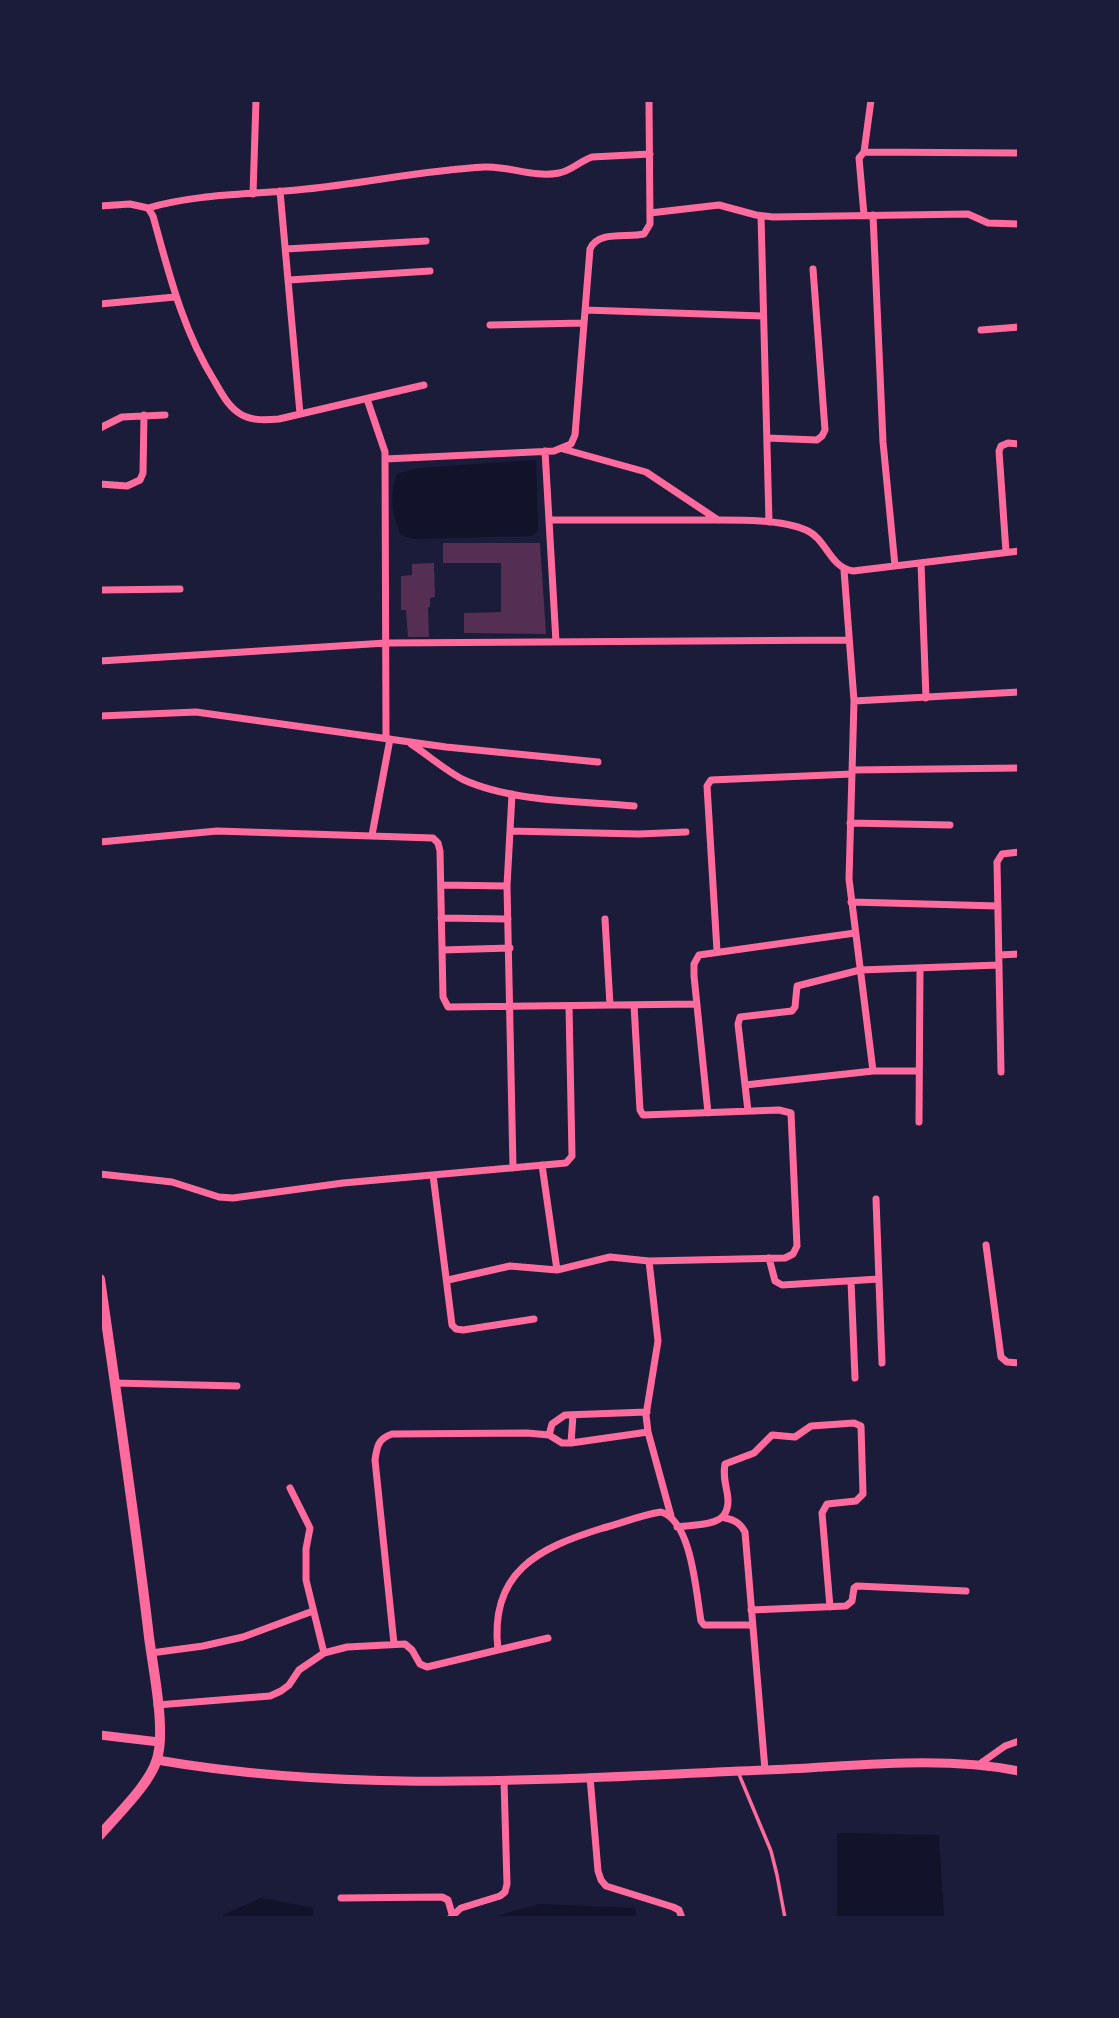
<!DOCTYPE html>
<html>
<head>
<meta charset="utf-8">
<style>
  body { margin:0 }
  #map { position:relative; width:1119px; height:2018px; overflow:hidden; background:#1b1b3a; font-family:Literata,serif }
  canvas { display:block }
  .frame { position:absolute; inset:0; border:102px solid #1b1b3a; pointer-events:none }
</style>
</head>
<body>
<div id="map">
<canvas width="1119" height="2018"></canvas>
<div class="frame"></div>
</div>
<script>
const context = document.querySelector('canvas').getContext('2d');
context.lineJoin = 'round';
function paint(path, color) { context.fillStyle = color; context.fill(path, 'evenodd'); }
function strokePath(path, color, width, dash) { context.strokeStyle = color; context.lineWidth = width; context.lineCap = dash ? 'butt' : 'round'; context.setLineDash(dash || []); context.stroke(path); }
const water = new Path2D(`
  M536,460l2,70 -6,6 -121,3 -11,-5c-8,-20 -11,-40 -3,-60l22,-6z
  M837,1833l102,2 5,83h-107z
  M261,1898l53,10 -2,10h-90l1,-3z
  M539,1904l96,4 2,10h-147z`);
const building = new Path2D(`
  M443,543h97l6,91 -82,-1v-20l37,-1v-49h-58z
  M434,563l1,34 -5,1v9h-2l1,30h-21l-2,-27h-5v-34l11,-1v-11z`);
const service = new Path2D(`
  M738,1772l33,79 6,24 8,43`);
const minor = new Path2D(`
  M864,152l7,-52
  M280,191l20,223
  M253,194l3,-94
  M100,206l30,-2 18,4 5,8c16,58 30,115 62,166 7,12 14,26 27,33 11,6 25,5 37,4l145,-34
  M148,208c51,-15 105,-13 158,-19 60,-6 119,-19 179,-22 25,-1 49,11 74,6 12,-2 21,-12 33,-16l58,-3
  M650,213l69,-8 37,10 17,2 195,-3 20,9 31,1
  M864,215l-5,-57 5,-6 155,1
  M873,215l10,227 12,124
  M761,216l8,306
  M286,249l140,-8
  M289,280l141,-9
  M100,304l75,-7
  M585,310l178,6
  M490,325l94,-2
  M981,330l38,-3
  M367,399l18,53 1,286
  M100,428l22,-11 43,-2
  M767,438l50,2 5,-4 3,-6 -12,-161
  M563,449l83,23 72,48
  M545,451l11,191
  M385,459l169,-8 17,-7 4,-9 15,-186c8,-19 37,-11 54,-15l6,-10 -1,-124
  M100,484l27,2 13,-6 3,-7 1,-58
  M549,520c50,0 100,0 150,0 29,0 81,-2 107,10 21,9 23,37 47,41l166,-20
  M1006,552l-7,-101 2,-5 7,-3 11,1
  M921,563l5,135
  M844,570l10,131 -5,178 24,192
  M100,590l80,-1
  M100,661l286,-18 463,-3
  M854,701l165,-9
  M100,716l96,-4 250,35 152,15
  M411,744c17,11 35,27 53,36 49,22 117,21 170,26
  M852,770l167,-2
  M512,794l-5,92 6,282
  M850,823l100,2
  M510,831l129,3 47,-2
  M372,835l18,-96
  M100,842l117,-11 216,7 5,5 2,8 3,146 5,10 249,-3
  M441,885l66,1
  M851,902l147,4
  M441,918l67,1
  M605,919l5,86
  M442,950l68,-2
  M717,951l-10,-165 4,-6 141,-6
  M999,955l20,-1
  M1001,1072l-4,-210 5,-8 17,-2
  M745,1085l128,-14h46
  M748,1111l-10,-87 2,-7 52,-6 3,-4 2,-21 63,-16 139,-5
  M708,1113l-14,-137v-12l5,-9 156,-22
  M919,1122l1,-154
  M542,1165l15,105
  M100,1174l72,8 47,15 14,1 110,-15 223,-20 6,-7 -3,-150
  M433,1175l19,150 4,4 7,1 71,-11
  M876,1199l6,164
  M986,1245l15,112 6,5 12,1
  M769,1258l6,23 7,4 97,-6
  M649,1261l9,80 -12,74 2,17 23,84
  M448,1280l62,-14 47,4 53,-13 39,4 136,-3 8,-4 4,-8 -6,-133 -12,-3 -136,5 -3,-5 -6,-105
  M851,1281l4,97
  M115,1383l122,3
  M549,1435l3,-11 13,-9 82,-3
  M571,1443l2,-28
  M290,1488l20,40 -4,21v31l18,73
  M725,1518c10,2 15,5 20,14l20,238
  M677,1527c26,-4 57,1 50,-35 -2,-10 -4,-18 -2,-28l29,-11 18,-18 23,2 16,-11 43,-3 7,3 2,68 -7,7 -29,3 -5,9 8,94
  M751,1610l95,-4 6,-5 2,-13 3,-2 109,5
  M394,1644l-19,-184c2,-14 3,-21 17,-26l135,-1 22,2 13,8h9l77,-11
  M498,1650c-9,-78 40,-102 105,-122 19,-5 38,-13 58,-16 31,9 35,81 40,109l3,4h48
  M151,1653l52,-7 40,-9 70,-26
  M157,1705l113,-9 11,-5 8,-6 10,-15 25,-17 23,-6 58,-3 7,6 8,14 7,3 121,-29
  M981,1763l24,-17 14,-5
  M590,1777l8,94 3,9 5,6 67,21 6,3 3,8
  M341,1898l101,-1 6,3 4,14
  M450,1918l11,-10 39,-12 5,-4 2,-8 -3,-103`);
const tertiary = new Path2D(`
  M100,1735l59,7
  M157,1760c201,35 406,18 609,10 84,-3 170,-15 253,1`);
const primary = new Path2D(`
  M100,1279c17,120 35,239 49,358 4,32 17,92 8,122 -7,25 -40,56 -57,76`);
paint(water, '#12122b');
paint(building, '#542f53');
strokePath(service, '#ff6b9d', 3.5);
strokePath(minor, '#ff6b9d', 7);
strokePath(tertiary, '#ff6b9d', 9);
strokePath(primary, '#ff6b9d', 10);
</script>
</body>
</html>
